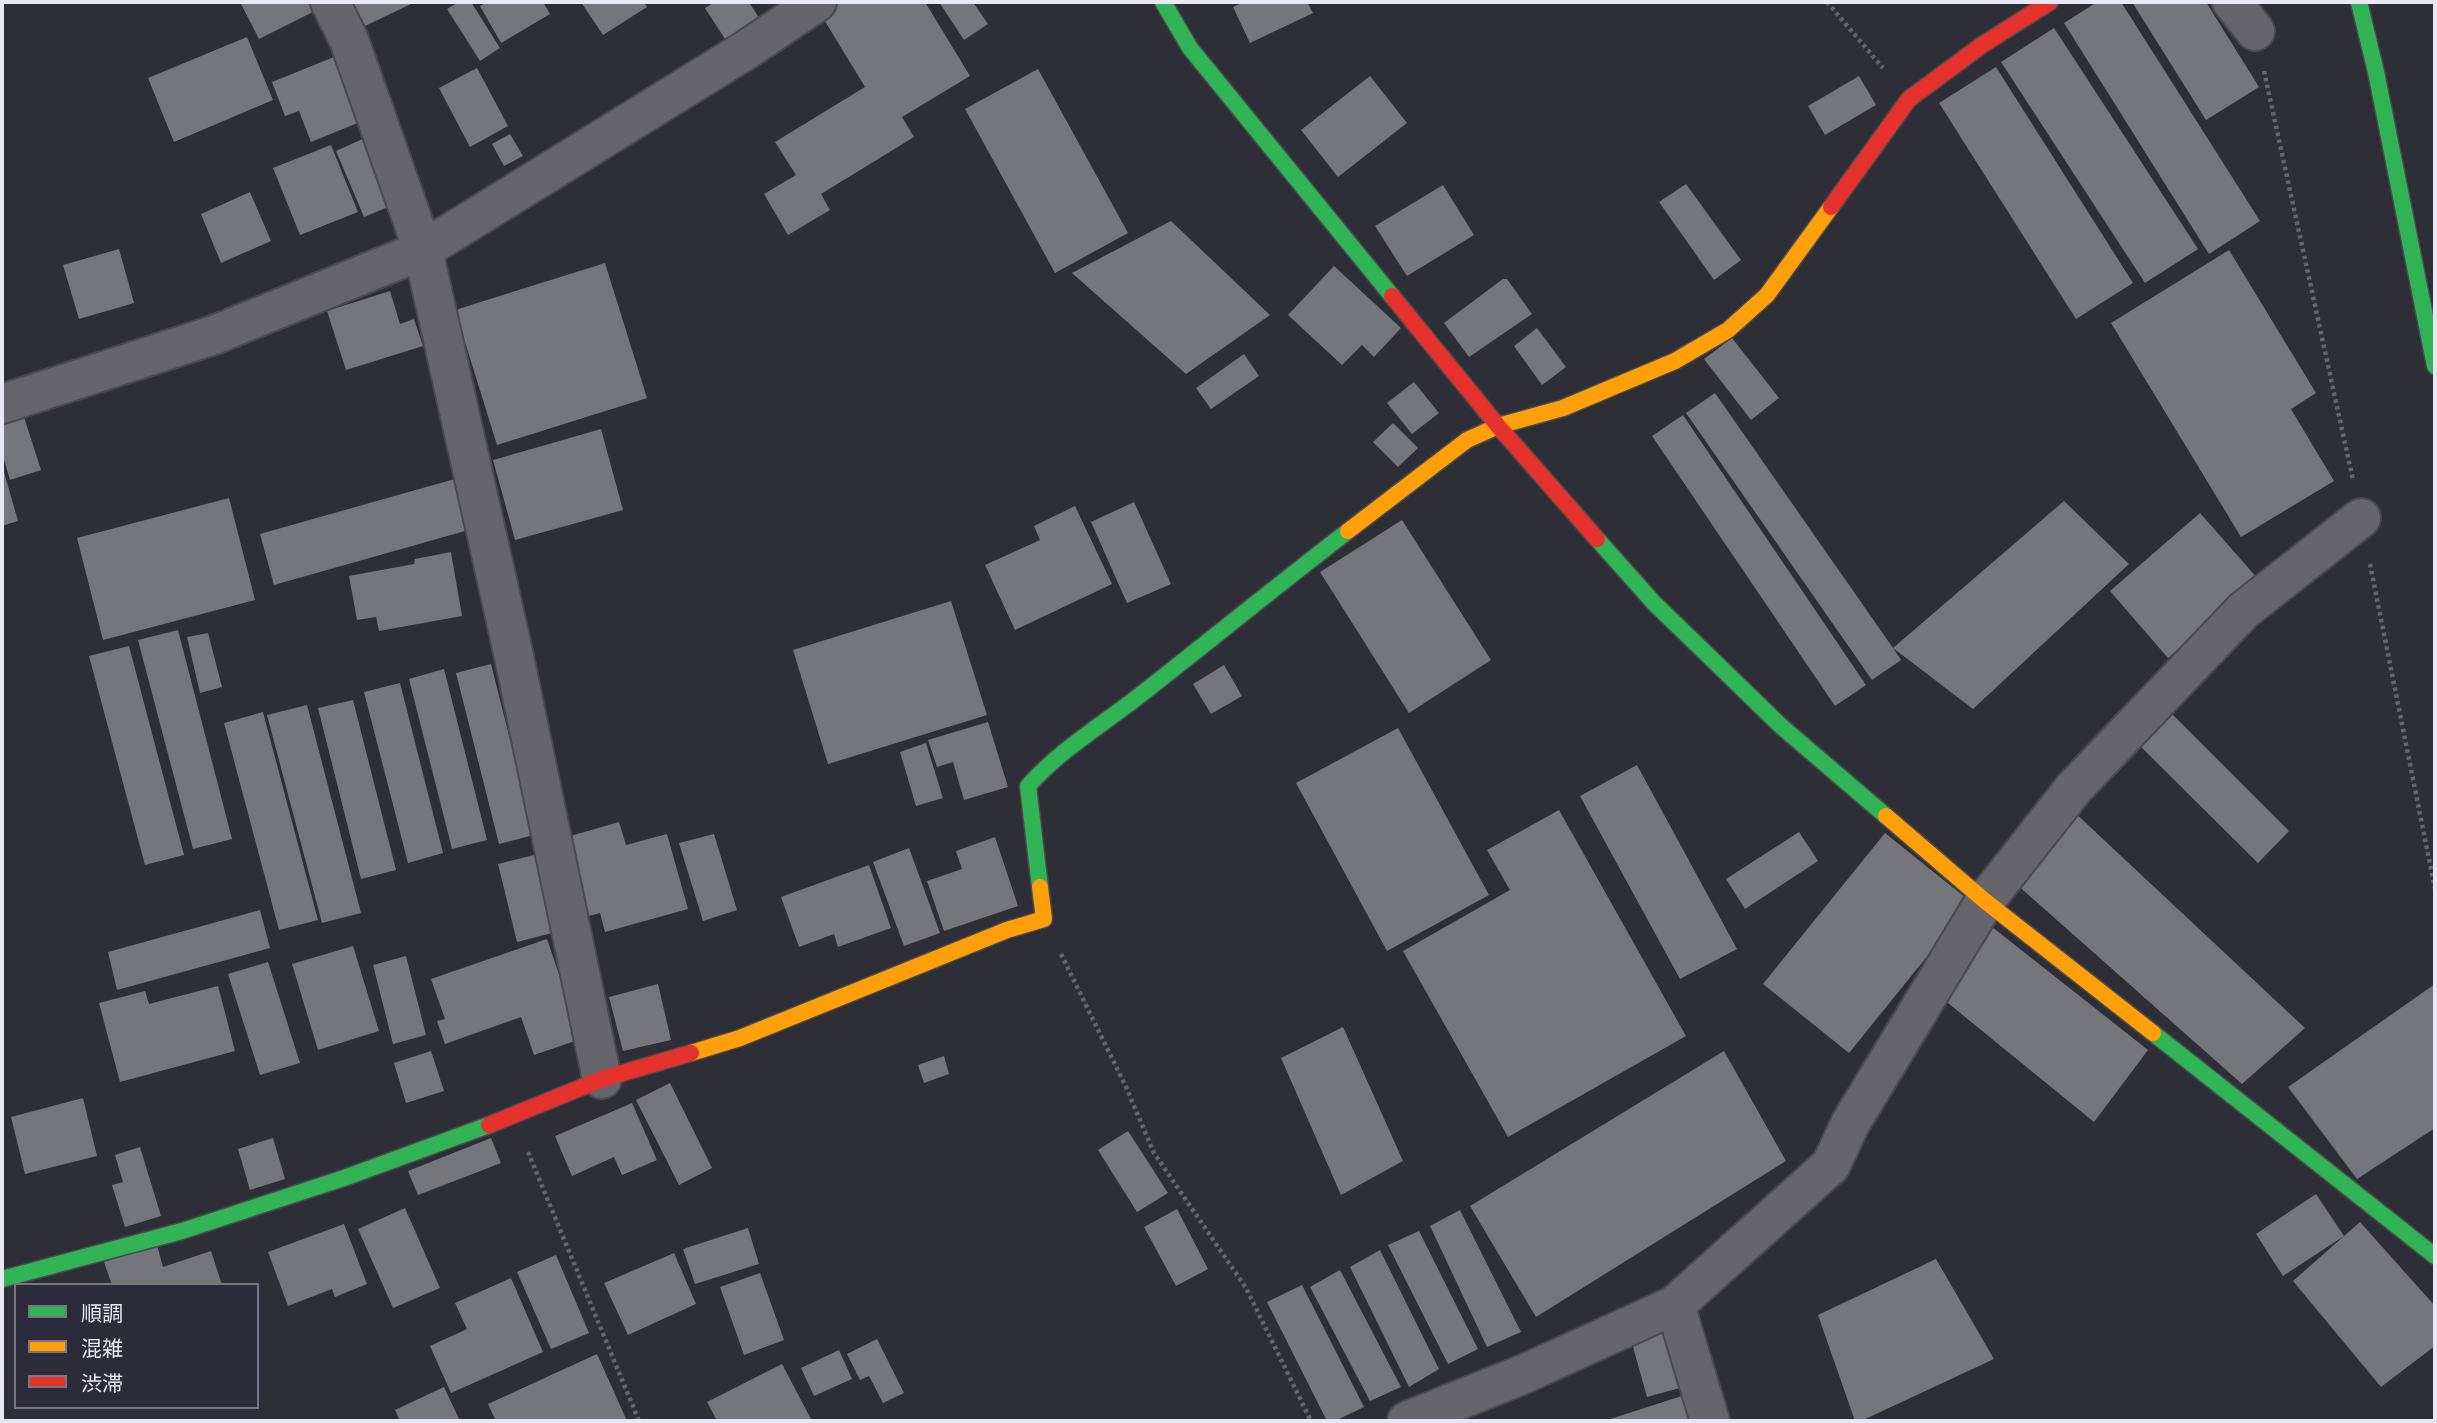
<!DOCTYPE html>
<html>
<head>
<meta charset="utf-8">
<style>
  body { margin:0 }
  #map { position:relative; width:2437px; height:1423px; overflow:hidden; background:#2e2e36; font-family:Mulish,"Noto Sans JP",sans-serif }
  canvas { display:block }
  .frame { position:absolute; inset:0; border:4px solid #e8e7f2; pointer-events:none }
  .legend { position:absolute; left:14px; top:1283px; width:245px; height:126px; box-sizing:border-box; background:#2b2b3a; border:2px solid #777684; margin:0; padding:9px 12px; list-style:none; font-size:21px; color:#e8e7f2 }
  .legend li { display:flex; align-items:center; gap:14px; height:35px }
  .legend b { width:35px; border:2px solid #777684 }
</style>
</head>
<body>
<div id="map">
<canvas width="2437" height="1423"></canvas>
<div class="frame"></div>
<ul class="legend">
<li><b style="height:9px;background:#30b455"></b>順調</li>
<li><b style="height:9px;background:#ff9f0a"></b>混雑</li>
<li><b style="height:9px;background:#e5322d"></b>渋滞</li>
</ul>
</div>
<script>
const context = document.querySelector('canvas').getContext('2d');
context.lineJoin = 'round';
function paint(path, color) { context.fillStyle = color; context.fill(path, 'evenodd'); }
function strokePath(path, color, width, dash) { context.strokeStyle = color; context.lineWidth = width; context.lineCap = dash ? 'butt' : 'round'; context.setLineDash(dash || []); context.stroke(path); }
const building = new Path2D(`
  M240,2h83l2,4 -66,33z
  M349,2h66l-54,26z
  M459,2h12l29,46 -20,13 -33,-52z
  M487,2h56l7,12 -49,29 -21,-37z
  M581,2h63l3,5 -44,28z
  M715,2h34l10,16 -34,21 -20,-31z
  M838,2h87l45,74 -68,41 12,20 -93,57 9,16 -42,25 -24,-41 32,-19 -21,-33 90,-55 -45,-74z
  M939,2h34l15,22 -24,16z
  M1244,2h63l6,11 -63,30 -17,-36z
  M2097,2h24l139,219 -51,33 -145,-231z
  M2132,2h74l53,85 -53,33z
  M2054,28l144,221 -53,34 -144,-221z
  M247,37l26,63 -99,42 -26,-64z
  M344,53l26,65 -59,24 -12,-31 -14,5 -13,-34z
  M1996,67l137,216 -57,36 -137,-216z
  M477,68l31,58 -38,21 -31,-59z
  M1038,69l90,164 -73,40 -90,-164z
  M1370,76l37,47 -69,54 -37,-47z
  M1859,76l17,29 -51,30 -17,-29z
  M510,134l13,22 -19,10 -12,-22z
  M369,136l29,67 -34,14 -28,-66z
  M331,145l27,67 -58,23 -27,-67z
  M1686,184l55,76 -27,20 -55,-78z
  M1443,185l31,50 -67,41 -32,-50z
  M250,192l21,49 -50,22 -20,-49z
  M1171,221l99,94 -84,59 -114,-101z
  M119,249l15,54 -55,16 -16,-54z
  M2229,250l87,143 -25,16 43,72 -93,56 -130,-214z
  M605,263l42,135 -150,47 -42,-135z
  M1334,266l67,62 -27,29 -12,-12 -20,20 -54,-50z
  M1503,279h4l25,35 -63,43 -25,-34z
  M390,291l10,33 14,-5 9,27 -77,24 -19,-59z
  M1537,328l29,39 -24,18 -28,-39z
  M1732,338l47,60 -28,22 -47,-61z
  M1244,354l15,22 -48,33 -15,-21z
  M1414,382l25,31 -27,21 -25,-31z
  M1715,393l178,255 171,-147 65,63 -156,145 -80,-61 8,12 -29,20 -186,-267z
  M1683,415l183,270 -31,21 -183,-270z
  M24,417l17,53 -31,10 -8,-27v-29z
  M1393,423l25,25 -20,19 -25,-25z
  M601,429l22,81 -108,30 -22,-80z
  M2,465l16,56 -16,5z
  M458,478l14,51 -198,56 -14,-51z
  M229,498l26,102 -152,40 -26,-102z
  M1134,502l37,82 -44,19 -36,-81z
  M1075,506l37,78 -97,46 -30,-65 55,-25 -6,-14z
  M2200,513l59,67 -91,78 -58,-67z
  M1402,520l89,140 -82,53 -89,-141z
  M451,552l11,64 -83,15 -3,-14 -19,3 -8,-44 65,-12 1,-5z
  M951,601l36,114 -159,49 -35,-114z
  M178,630l54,209 -39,10 -55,-209z
  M208,633l14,54 -22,6 -13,-56z
  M129,646l55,209 -39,10 -56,-209z
  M491,664l43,171 -35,9 -43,-171z
  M1224,665l18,31 -31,18 -18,-30z
  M444,669l43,171 -35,9 -43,-170z
  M400,683l43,170 -35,10 -44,-171z
  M353,700l43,170 -35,9 -43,-171z
  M307,705l54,208 -39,10 -55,-208z
  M2165,707l124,124 -31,32 -125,-124z
  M263,712l55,208 -39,10 -55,-207z
  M988,722l20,65 -44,13 -11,-38 -16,5 -9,-27z
  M1398,728l91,167 -102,56 -91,-168z
  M926,743l17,55 -27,8 -16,-54z
  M1637,765l100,184 -57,30 -100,-183z
  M1559,810l127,226 -178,101 -105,-186 107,-61 -23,-40z
  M2073,811l232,217 -63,56 -236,-209z
  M619,822l7,23 41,-11 21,75 -83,23 -5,-19 -11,3 -22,-79z
  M1799,832l19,29 -73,48 -19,-30z
  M1885,833l86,69 -122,151 -86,-69z
  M714,834l23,76 -34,11 -24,-78z
  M995,837l23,69 -74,25 -17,-50 35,-12 -6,-18z
  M909,848l31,85 -36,13 -31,-84z
  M538,854l18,78 -39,10 -19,-78z
  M869,865l22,63 -53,19 -4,-13 -35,13 -18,-50z
  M260,910l10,38 -153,42 -9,-38z
  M1982,919l166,131 -54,72 -167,-136z
  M547,939l34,100 -47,16 -13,-38 -76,27 -8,-23 8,-2 -14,-40z
  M353,946l26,85 -61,19 -26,-86z
  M406,956l20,79 -33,9 -20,-79z
  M268,962l32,101 -40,12 -32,-101z
  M658,984l13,56 -48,11 -14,-54z
  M2435,984v144l-78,51 -69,-92z
  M218,986l17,65 -115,31 -21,-79 46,-12 4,13z
  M1343,1027l60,134 -62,34 -60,-137z
  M431,1051l13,40 -38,12 -12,-40z
  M1724,1051l62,110 -250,156 -66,-111z
  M944,1056l5,18 -25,9 -6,-18z
  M670,1083l42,85 -33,17 -43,-85z
  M83,1098l14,58 -72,18 -14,-57z
  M632,1103l25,57 -35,15 -8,-18 -42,19 -17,-40z
  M1128,1131l40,62 -31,19 -39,-62z
  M273,1138l12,41 -35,11 -12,-41z
  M491,1138l10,25 -83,32 -10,-24z
  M140,1147l21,69 -36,11 -13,-42 11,-3 -8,-27z
  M2316,1194l28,42 -61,40 -27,-42z
  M405,1208l35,80 -47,20 -35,-79z
  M1177,1209l31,60 -32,17 -32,-59z
  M1460,1210l61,122 -34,15 -57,-121z
  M2360,1222l75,84v40l-54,41 -88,-106z
  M344,1224l23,60 -32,13 -3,-8 -44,17 -20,-54z
  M748,1228l11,36 -64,20 -12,-35z
  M1419,1231l59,118 -30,15 -60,-119z
  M157,1245l6,22 48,-16 11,34h-110l-8,-23z
  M1380,1250l59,119 -30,18 -59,-120z
  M674,1253l22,51 -68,31 -24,-52z
  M556,1255l33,78 -38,16 -34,-77z
  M1936,1259l58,100 -133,62h-6l-37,-106z
  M1340,1270l61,117 -31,14 -60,-114z
  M760,1273l24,67 -40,15 -24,-68z
  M511,1278l32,74 -92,41 -21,-47 37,-17 -12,-26z
  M1302,1285l62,122 -29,14h-8l-60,-119z
  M1669,1325l18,61 -40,11 -17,-61z
  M877,1339l27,54 -21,10 -14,-27 -9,4 -13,-26z
  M839,1350l13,29 -38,17 -13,-28z
  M597,1354l30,67h-131l-8,-17z
  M782,1364l30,57h-95l-10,-19z
  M444,1387l16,34h-60l-5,-11z
  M1688,1394l10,27h-94z`);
const path = new Path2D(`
  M1827,2l56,66
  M2264,71l89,409
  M2370,564l65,325
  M1061,954l65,133 28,66 92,135 65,133
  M528,1152l111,269`);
const street = new Path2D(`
  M330,2l19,38 74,210 90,402 89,427
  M2232,2l23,29
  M2,404l212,-69 209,-85 323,-200 71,-48
  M1675,1305l35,116
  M1407,1421l117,-47 151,-69 156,-140 19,-41 135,-223 89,-113 170,-178 117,-92`);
const fast = new Path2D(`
  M1163,2l27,46 202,248
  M2359,2l17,70 59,294
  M1597,539l57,64 128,124 104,89
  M1040,887l-12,-101c32,-36 74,-61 111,-90 70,-55 139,-111 209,-165
  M2153,1033l282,223
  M2,1279l180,-48 162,-53 145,-53`);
const slow = new Path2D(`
  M1348,531l119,-91 31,-14 65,-18 112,-47 53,-31 39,-35 64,-88
  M1886,816l99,85 168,132
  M691,1053l49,-15 267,-108 37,-11 -4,-32`);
const jam = new Path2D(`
  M1831,207l78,-108 73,-54 68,-43
  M1392,296l106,130 99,113
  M489,1125l113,-46 89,-26`);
paint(building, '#75757c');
strokePath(street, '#4a4950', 42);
strokePath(fast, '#4a4950', 19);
strokePath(slow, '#4a4950', 19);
strokePath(jam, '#4a4950', 19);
strokePath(path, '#65656c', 4.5, [3.5, 3.5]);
strokePath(street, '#65656b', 38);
strokePath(fast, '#30b455', 16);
strokePath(slow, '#ff9f0a', 16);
strokePath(jam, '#e5322d', 16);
</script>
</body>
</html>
